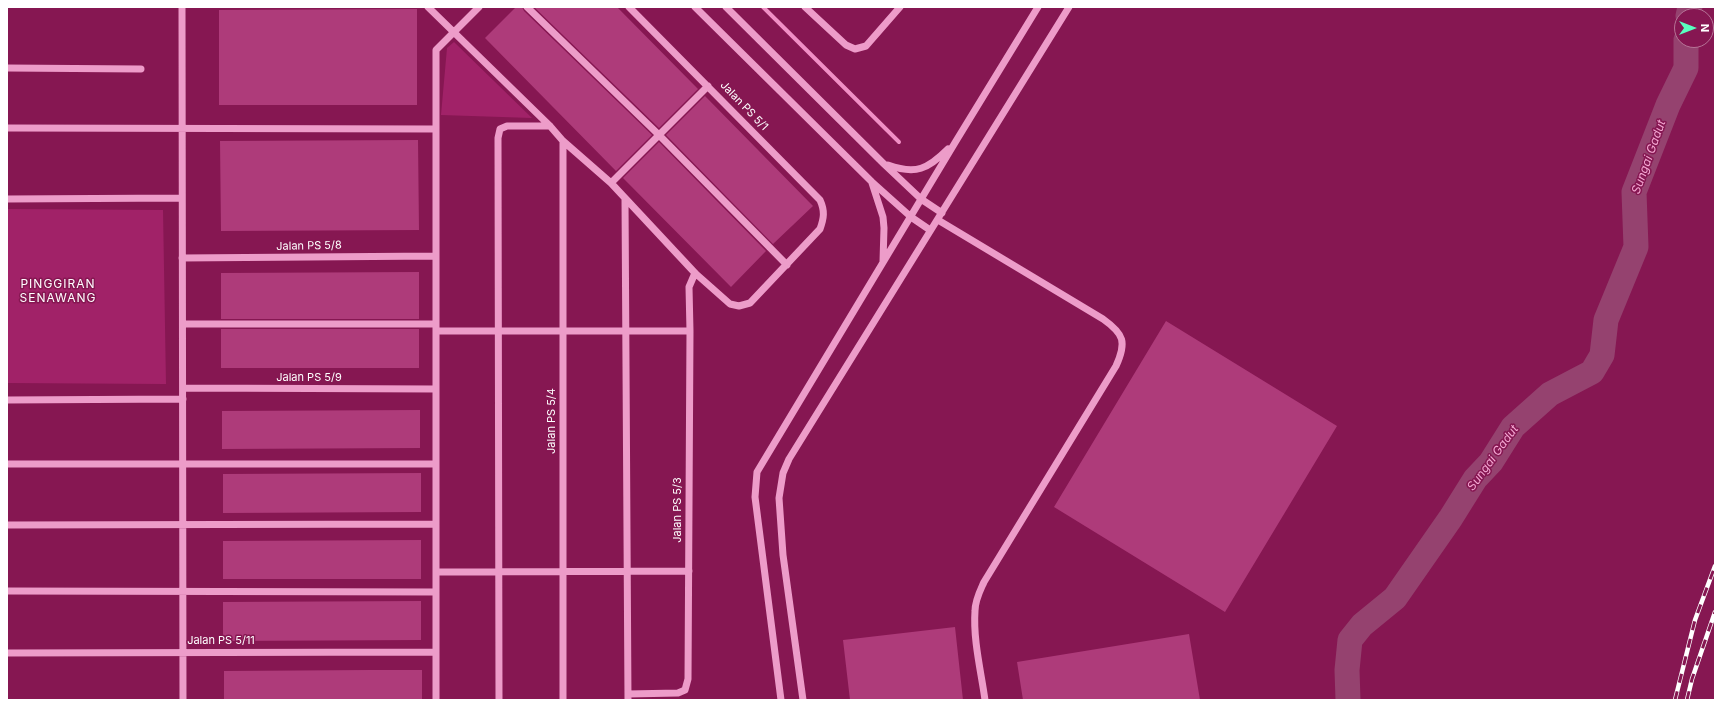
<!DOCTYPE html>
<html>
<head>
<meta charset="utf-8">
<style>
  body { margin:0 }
  #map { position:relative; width:1722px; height:707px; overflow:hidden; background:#861752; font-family:Inter,sans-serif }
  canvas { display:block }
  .frame { position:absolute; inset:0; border:8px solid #fff; pointer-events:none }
  .north { position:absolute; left:1674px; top:8px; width:40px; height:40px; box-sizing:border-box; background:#861752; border:1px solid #b67497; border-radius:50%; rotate:90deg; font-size:11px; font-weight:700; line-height:16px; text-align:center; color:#fff }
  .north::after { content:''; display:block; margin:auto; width:14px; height:18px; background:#59ffbf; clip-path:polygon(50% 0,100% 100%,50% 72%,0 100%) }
</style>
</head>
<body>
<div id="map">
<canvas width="1722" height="707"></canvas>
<div class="frame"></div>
<div class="north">N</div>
</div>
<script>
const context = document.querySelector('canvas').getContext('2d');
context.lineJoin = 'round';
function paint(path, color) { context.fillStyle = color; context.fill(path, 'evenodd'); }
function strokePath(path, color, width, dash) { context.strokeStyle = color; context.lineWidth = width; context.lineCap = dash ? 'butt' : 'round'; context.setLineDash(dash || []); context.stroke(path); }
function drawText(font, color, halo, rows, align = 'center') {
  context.font = font + ' Inter,sans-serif'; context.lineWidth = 3; context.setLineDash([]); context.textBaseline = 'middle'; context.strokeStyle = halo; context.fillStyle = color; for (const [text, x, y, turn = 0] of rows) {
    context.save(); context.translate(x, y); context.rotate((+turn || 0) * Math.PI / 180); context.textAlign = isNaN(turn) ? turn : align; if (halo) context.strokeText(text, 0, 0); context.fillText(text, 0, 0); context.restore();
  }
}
const green = new Path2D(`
  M454,42l78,76 -91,-3 6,-67z
  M7,209l156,1 3,174 -159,-1z`);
const stream = new Path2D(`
  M763,7l136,135`);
const river = new Path2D(`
  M1688,16l2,-9
  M1348,700l-1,-30 3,-30 12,-15 33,-27 55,-79 25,-40 16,-17 22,-35 37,-33 42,-22 10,-17 4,-35 30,-73 -2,-55 34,-87 18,-37v-28`);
const building = new Path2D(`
  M516,7h6l2,4 128,124 -36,36 -131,-133z
  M534,7h83l81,82 -39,39z
  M417,9v96h-198v-95z
  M705,96l108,110 -40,38 -107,-109z
  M418,140l1,90 -198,1 -1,-90z
  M659,142l107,109 -35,36 -108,-109z
  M419,272v47h-198v-46z
  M1166,321l171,105 -112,186 -171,-105z
  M221,329h198v39h-198z
  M420,410v38l-198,1v-38z
  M421,473v39l-198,1v-39z
  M421,540v39h-198v-38z
  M421,601v39l-198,1v-39z
  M955,627l8,73h-113l-7,-60z
  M1189,634l11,66h-177l-6,-38z
  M369,670h53v30h-198v-29z`);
const minor = new Path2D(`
  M182,7l1,693
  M428,7l122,119 13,15 48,42 84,90 35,31 9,2 11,-3 70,-74c4,-11 5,-18 0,-29l-191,-193
  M527,7l132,128 128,130
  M695,7l177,175 39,35 19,13
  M726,7l158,157 37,35 21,14
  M805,7l41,38 9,4 11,-3 34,-39
  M7,68l134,1
  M7,128l429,1
  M563,141v559
  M888,165c28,10 40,4 60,-16
  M611,183l97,-97
  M872,183l11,34 1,11 -1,33
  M7,199l175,-1
  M625,199l3,501
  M938,220l165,99c21,15 24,23 13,47l-132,216c-4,9 -9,18 -9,29 -2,29 6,60 10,89
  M182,258l254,-2
  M183,324h253
  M436,331h254
  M183,388l253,1
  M7,400l176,-1
  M7,464h429
  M7,525l429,-1
  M436,572l253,-1
  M7,591l429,1
  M7,653l429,-1
  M628,694l50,-1 7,-3 3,-11 2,-348 -1,-44 6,-14
  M436,700v-650l43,-43
  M499,700l-1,-562 2,-9 7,-3h43
  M781,700l-26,-203 2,-25 199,-331 82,-134
  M803,700l-20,-145 -4,-57 4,-25 6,-14 280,-452`);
const rail = new Path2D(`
  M1675,700l20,-80 20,-54
  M1687,700l5,-21 23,-67`);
const streetNames = [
  ["Jalan PS 5/1",744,106,46],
  ["Jalan PS 5/8",309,246,-1],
  ["Jalan PS 5/9",309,378],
  ["Jalan PS 5/4",552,421,-90],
  ["Jalan PS 5/3",678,510,-90],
  ["Jalan PS 5/11",221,641]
];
const waterNames = [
  ["Sungai Gadut",1649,157,-70],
  ["Sungai Gadut",1493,458,-54]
];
const neighbourhoodNames = [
  ["PINGGIRAN",58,284],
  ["SENAWANG",58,298]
];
paint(green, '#a12268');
strokePath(stream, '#f08fc5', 4);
strokePath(river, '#95426f', 25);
paint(building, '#ae3b7a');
strokePath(minor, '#ed9cc9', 7);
strokePath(rail, '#fff', 4.5);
strokePath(rail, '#861752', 3, [9]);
drawText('11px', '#fff', '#861752', streetNames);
drawText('italic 12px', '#f5a8d3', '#861752', waterNames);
context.letterSpacing = '1px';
drawText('12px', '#fff', '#861752', neighbourhoodNames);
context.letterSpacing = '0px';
</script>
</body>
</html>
